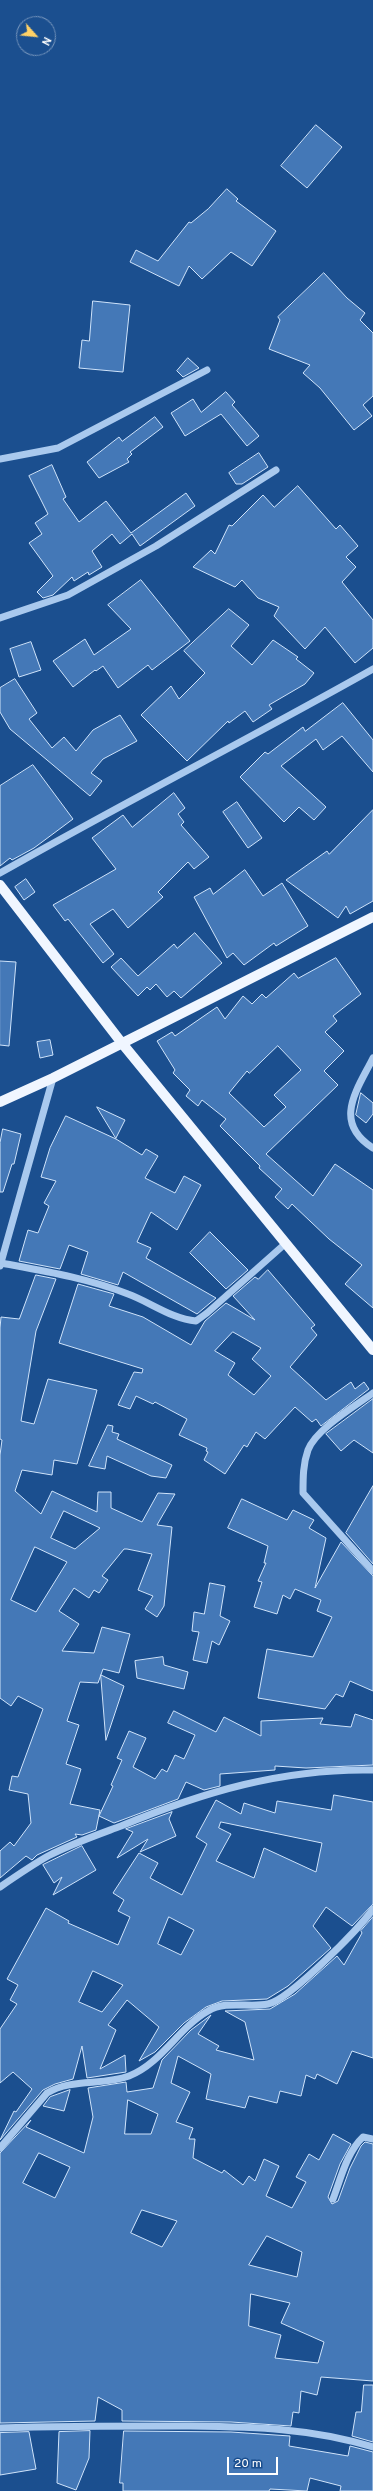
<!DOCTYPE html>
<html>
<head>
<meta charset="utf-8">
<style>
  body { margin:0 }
  #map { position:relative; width:373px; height:2491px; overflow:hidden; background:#1b4f8f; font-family:Overpass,sans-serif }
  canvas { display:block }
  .north { position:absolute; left:16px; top:16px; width:40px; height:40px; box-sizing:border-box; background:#1b4f8f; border:1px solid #7695bc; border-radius:50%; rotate:117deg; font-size:11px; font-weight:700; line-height:16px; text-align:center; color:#fff }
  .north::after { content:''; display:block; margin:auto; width:14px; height:18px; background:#ffd166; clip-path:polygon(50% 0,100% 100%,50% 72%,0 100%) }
  .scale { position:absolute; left:227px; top:2457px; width:51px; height:18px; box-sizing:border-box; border:2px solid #fff; border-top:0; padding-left:5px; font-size:12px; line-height:14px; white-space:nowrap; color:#fff; -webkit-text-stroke:3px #1b4f8f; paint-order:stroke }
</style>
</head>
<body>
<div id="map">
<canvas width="373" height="2491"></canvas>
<div class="north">N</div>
<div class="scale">20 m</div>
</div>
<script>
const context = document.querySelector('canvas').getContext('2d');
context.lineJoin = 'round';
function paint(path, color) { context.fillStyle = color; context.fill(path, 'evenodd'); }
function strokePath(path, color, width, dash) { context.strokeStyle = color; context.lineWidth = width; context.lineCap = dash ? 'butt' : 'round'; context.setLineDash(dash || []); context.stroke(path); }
const building = new Path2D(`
  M316,125l26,22 -35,41 -26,-22z
  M227,189l11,10 -2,2 40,30 -24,35 -21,-14 -29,27 -13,-13 -10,20 -49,-24 6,-12 22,11 31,-39 2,1 17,-14z
  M324,273l23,25 18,15 -5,7 13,13v63l-10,9 9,11 -18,14 -34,-42 -17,-15 7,-8 -41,-16 11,-29 -2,-3z
  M93,301l37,4 -7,67 -44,-4 3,-28 7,1z
  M188,358l11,10 -16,9 -6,-6z
  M226,392l9,10 -3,3 27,31 -12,10 -26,-32 -36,22 -14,-23 22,-14 8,13z
  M155,417l8,10 -33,25 2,2 -5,5 2,3 -30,16 -12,-16 32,-25 3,4z
  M259,453l9,14 -26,17h-6l-7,-11z
  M52,465l14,32 -3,2 16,23 27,-21 25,32 55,-40 9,13 -55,40 -8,-12 -12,10 -8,-10 -20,17 10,16 -13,8 -1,-3 -14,9 -2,-4 -19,18 -10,3 -6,-6 16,-16 -24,-33 13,-9 -7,-11 13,-9 -19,-38z
  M298,486l38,43 4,-4 18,21 -12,11 10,10 -14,15 31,38v28l-18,15 -30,-36 -20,22 -31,-33 5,-9 -21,-9 -16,-18 -7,7 -42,-20 18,-17 4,4 14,-29 3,1 31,-31 11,12z
  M141,580l49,61 -38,29 -4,-5 -30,23 -15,-22 -7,5 -1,-1 -22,17 -20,-26 32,-22 9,16 37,-26 -23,-24z
  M229,609l20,16 -18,21 21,19 21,-25 25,17 -2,2 18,14 -9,11 -36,21 3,4 -19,13 -8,-11 -16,12 -1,-2 -41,40 -46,-46 30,-29 8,13 26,-26 -21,-22z
  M31,642l10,28 -22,7 -9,-28z
  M15,679l22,34 -8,6 23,29 12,-11 12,14 17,-21 27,-15 17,26 -34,18 -12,14 11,8 -12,15 -80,-67 -10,-17v-24z
  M343,703l30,37v32l-31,-36 -19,14 -7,-11 -35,27 45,41 -12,13 -15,-13 -15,15 -44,-45 25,-25 3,2 35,-27 2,4z
  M33,765l40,54 -39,29 -22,12 -2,-2 -10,8v-80z
  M174,793l11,15 -7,6 6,8 -3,3 28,32 -15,12 -6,-7 -30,30 5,5 -35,31 -15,-19 -23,15 24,30 -11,9 -35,-44 -3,2 -12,-16 63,-36 -24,-31 31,-23 9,12z
  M237,802l25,36 -14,10 -25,-36z
  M373,810v91l-23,13 -4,-8 -8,12 -52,-38 41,-29 2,3z
  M245,870l18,26 19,-13 26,43 -32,20 -2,-3 -30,22 -11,-12 -6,5 -33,-61 16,-9 3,6z
  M26,879l9,13 -11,8 -9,-13z
  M195,933l27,30 -41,35 -7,-7 -7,6 -11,-13 -6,6 -3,-3 -9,9 -27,-29 10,-9 17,18 36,-32 3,4z
  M336,958l25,36 -28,22 4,5 -12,11 19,19 -20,20 14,14 -72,69 47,42 22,-32 38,26v118l-28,-24 17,-19 -33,-26 -37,-35 -4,5 -13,-12 7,-8 -23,-21 1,-2 -40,-40 6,-7 -24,-19 -4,6 -12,-10 4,-6 -17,-17 2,-3 -18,-29 15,-9 3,4 42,-29 8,12 18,-23 9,8 10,-10 4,4 28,-25 4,5zM278,1046l23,24 -27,25 12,12 -22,20 -35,-34 18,-22 2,2z
  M0,961l16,1 -7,84 -9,-1z
  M50,1040l3,15 -13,3 -3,-16z
  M361,1093l12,10v11l-7,9 -10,-8z
  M97,1107l28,13 -9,18z
  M66,1116l50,23 26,16 4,-6 12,7 -13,22 30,15 9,-17 17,9 -24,45 -26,-18 -14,30 14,6 -5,10 70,40 -19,16 -74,-42 -5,13 -37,-11 7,-22 -19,-7 -9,24 -41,-8 9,-31 10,3 11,-27 -5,-3 12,-22 -15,-4 9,-29z
  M3,1129l18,5 -7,30h-2l-9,28h-3v-49z
  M210,1232l38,38 -22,19 -36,-36z
  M268,1270l47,55 -4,3 6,7 -27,32 36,33 25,-18 4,7 9,-7 5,7 -48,37 -5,-7 -4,3 -17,-15 -30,32 -9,-7 -9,15 -3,-2 -19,29 -21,-14 4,-8 -2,-1 1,-3 -28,-13 8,-16 -32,-17 -2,2 -17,-8 -6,13 -12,-4 16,-33 8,1 1,-4 -84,-26 19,-59 36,10 -5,12 34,11 48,28 14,-24 21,-18 29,17 -22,-24 22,-19 3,2zM233,1332l28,16 -9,11 19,17 -17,19 -26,-20 7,-12 -20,-12z
  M36,1275l20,4 -20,52 -15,90 13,3 14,-45 49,11 -20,74 -23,-4 -2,15 -30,-5 -7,21 26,23 11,-23 45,21 1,-20h13v16l31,14 16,-29 17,1 -18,31 15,2 -8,79 -7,11 -12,-8 8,-13 -15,-6 14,-36 -25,-5h-3l-22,27 6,4 -9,13 -5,-3 -5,8 -15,-10 -15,23 20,13 -17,27 32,2 8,-26 28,7 -11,39 -16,-4 -5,14 -18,-1 -13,39 12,4 -13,39 15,5 -11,35 30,6 -4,20 -14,5 -7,-1 2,3 -40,18 -5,5 -6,-4 -26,22v-27l10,-9 4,4 17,-23 -3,-29 -19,-4 3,-14 6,1 25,-68 -25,-13 -7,10 -11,-8v-243l2,-15 -2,-1v-111l1,-11 18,2zM64,1511l36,17 -25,21 -24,-11zM35,1547l32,15 -31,50 -25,-12z
  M373,1399v54l-19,-13 -13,11 -15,-17z
  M108,1425l5,1 -1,6 7,2 -2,5 55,26 -6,13 -15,-2 -44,-20 -2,13 -16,-3z
  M373,1486v78l-27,-31z
  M242,1499l45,21 6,-10 21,10 -5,8 17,10 -11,50 26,-46 32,34v115l-23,-10 -7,16 -7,-3 -11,15 -67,-11 9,-49 46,8 19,-40 -15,-6 4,-11 -26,-11 -5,10 -7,-4 -6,19 -23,-7 8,-25 -4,-1 8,-18h-2l4,-17 -40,-18z
  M210,1583l15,3 -5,30 10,5 -11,24 -7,-4 -5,22 -14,-3 6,-28 -7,-1 2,-19 10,2z
  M163,1657l1,8 24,7 -4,17 -47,-11 -2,-17z
  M101,1675l23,11 -18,54z
  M174,1711l42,21 8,-15 37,19v-15l62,-3 -3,6 31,3 4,-13 18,6v45l-67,3 -31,-2v4l-55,4v12l-16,4 -18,-8 -8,17 -64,24 -15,-7 14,-30 -2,-1 11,-25 -5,-2 12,-27 17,7 -13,29 22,12 7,-10 5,3 8,-17 9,4 11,-24 -27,-12z
  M334,1795l39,7v102l-21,22 -26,-19 -13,19 18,22 -43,38 -21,13 -45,2 -16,6 -22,16 -29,29 -16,9 20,-34 -32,-27 -19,25 8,5 -16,39 25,-14 1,17 -39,6 -5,-32 -9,33 -18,5 -12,6 -43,50 14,-29 2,1 16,-23 -19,-17 -13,11v-54l17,-25 -7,-4 8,-15 -11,-6 39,-71 23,13 -1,2 50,22 12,-28 -12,-6 6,-11 -11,-7 26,-40 19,10 -8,15 32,17 25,-51 -11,-7 20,-37 25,14 3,-11 31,10 2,-12 54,9zM221,1822l101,21 -6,29 -52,-24 -10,30 -38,-17 15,-27 -12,-6zM169,1917l25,13 -13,25 -23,-11zM93,1971l30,14 -21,27 -23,-10z
  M172,1812l-3,7 7,17 -36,16 8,-13 -31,19 16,-26 -7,-3z
  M82,1846l14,24 -43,25 9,-18 -8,6 -11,-18z
  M373,1917v141l-21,-7 -15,33 -20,-10 -2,5 -9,-4 -5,21 -21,-5 -3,12 -28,-7 -4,12 -39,-9 5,-25 -33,-18 -7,27 19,9 -14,30 17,6 -4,11h6l-2,19 29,15 2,-3 19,15 6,-9 6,5 9,-22 15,7 -13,30 26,12 14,-26 -10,-5 13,-23 10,6 14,-26 18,10 -11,20 -12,33 4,7 6,-3 12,-33 11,-22 4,-4 8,2v237l-52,-4 -4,18 -16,-4 -2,22 -6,-1 -2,14 -60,-4 -109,-1v-11l-24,-13 -3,24 -95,2v-270l31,-33 -5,7 58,26 9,-36 -5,-29 38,-6 1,10 26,-4 9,-28 29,-30 20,-15 -13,19 21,12 -3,4 38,10 -9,-38 -20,-11 45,-2 25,-15 42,-38 7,9 18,-32 -1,-2zM128,2100l30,14 -7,20h-26zM39,2153l31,14 -15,31 -32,-15zM142,2210l35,11 -15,26 -31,-14zM267,2236l35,16 -5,25 -48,-12zM251,2294l39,9 -9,20 43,19 -6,21 -43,-5 6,-23 -32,-9z
  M70,2090l-6,21 -21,-5 7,-9z
  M364,2385h9v57l-21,-6 4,-24h5z
  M90,2431l-1,27 -13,32 -19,-7 2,-51z
  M124,2431l107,1 59,4 -1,10 59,10 2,-10 23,6v39h-33l1,-5 -31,-8 -3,13 -37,-2 -1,2h-146v-8h-3z
  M29,2432l7,37 -36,6v-42z`);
const minor = new Path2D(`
  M0,459l58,-11 149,-78
  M0,618l68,-23 88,-49 120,-76
  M0,873c123,-70 249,-134 373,-204
  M373,1058c-16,32 -41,64 0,90
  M1,1263c43,8 86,15 127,31 22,8 44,25 68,27l11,-8 79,-70
  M0,1266l53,-188
  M373,1393c-18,13 -57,36 -65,57 -5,14 -5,28 -5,43l70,78
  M0,1887c16,-11 32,-22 48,-31 23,-12 49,-21 73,-30 82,-34 163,-58 252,-56
  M0,2148l47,-55c25,-15 55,-7 82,-17 33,-13 49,-48 79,-65 18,-11 41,-3 60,-7 21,-4 92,-76 105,-95
  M333,2199c8,-21 14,-47 30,-62l10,2
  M0,2428c61,-2 121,-2 182,-2 68,1 125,1 191,21`);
const major = new Path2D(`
  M0,885l121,157 252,308
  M0,1102l53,-24 320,-161`);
paint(building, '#4478b7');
strokePath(building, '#cfe3fa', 1);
strokePath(minor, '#a9c9ee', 7);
strokePath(major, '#f0f6ff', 10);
</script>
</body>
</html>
